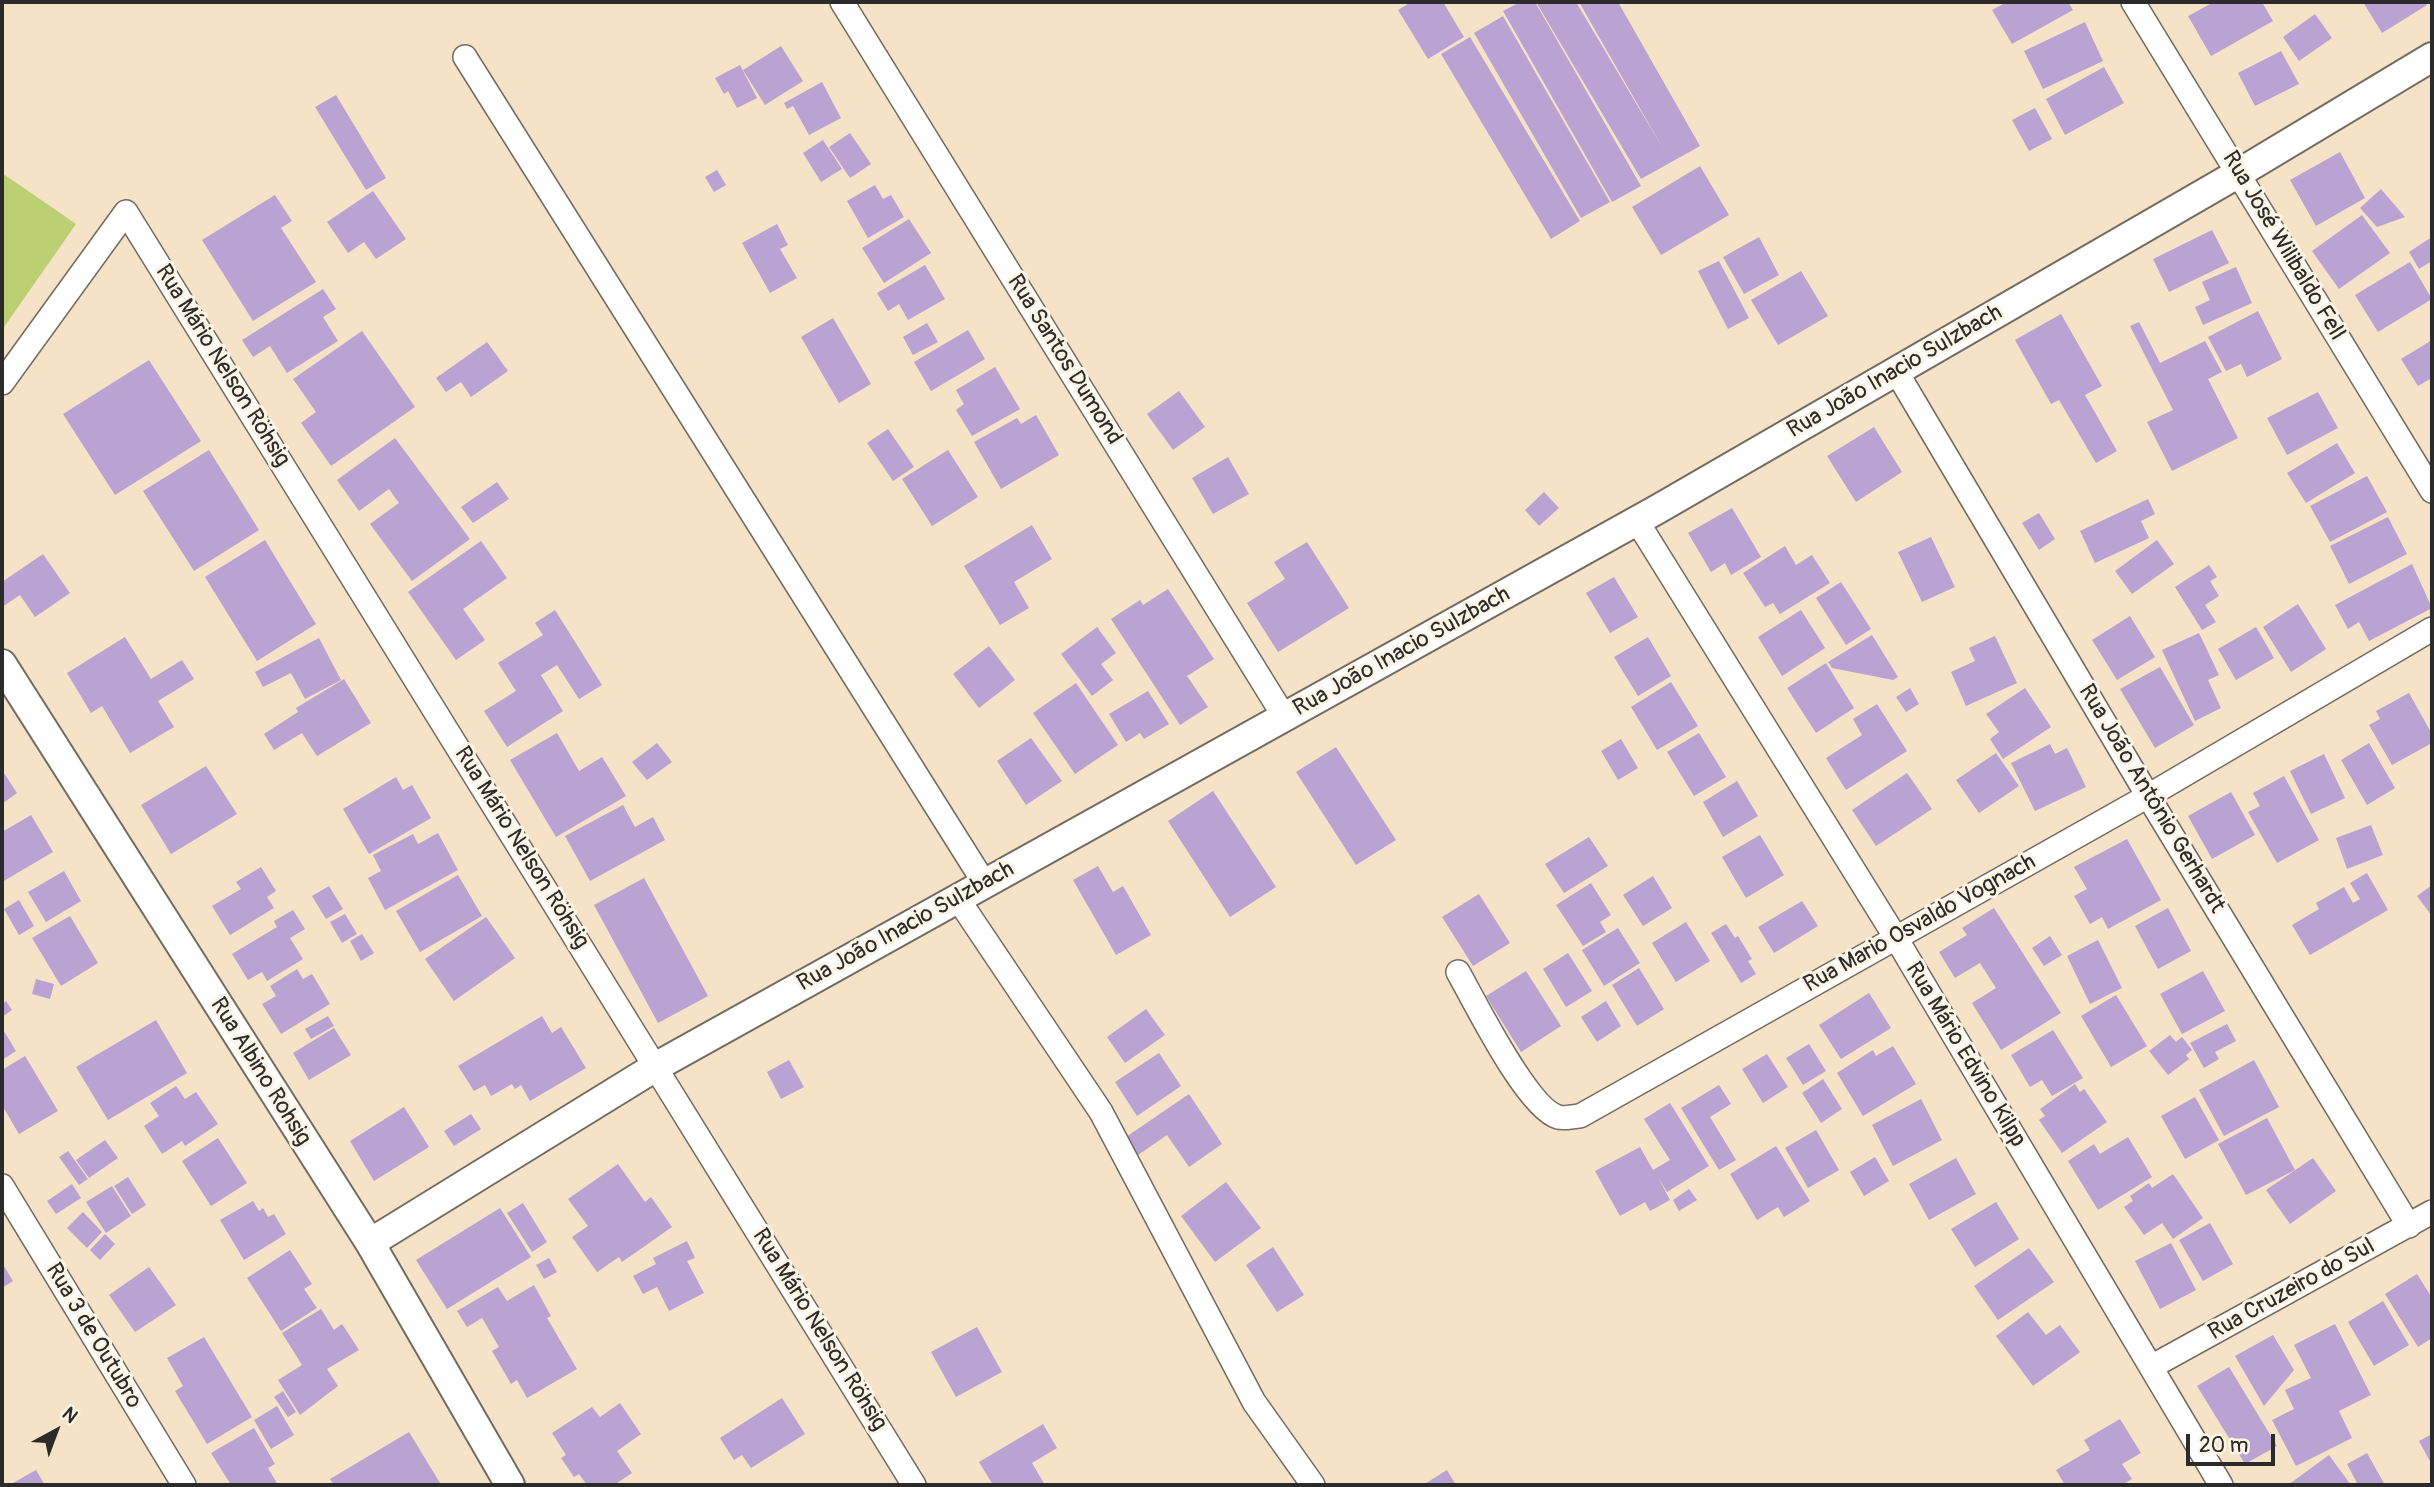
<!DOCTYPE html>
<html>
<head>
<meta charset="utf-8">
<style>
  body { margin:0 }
  #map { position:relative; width:2434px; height:1487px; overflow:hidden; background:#f6e2c7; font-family:Pangolin,sans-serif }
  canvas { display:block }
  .frame { position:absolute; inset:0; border:4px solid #2b2b2b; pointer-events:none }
  .north { position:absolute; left:21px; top:1396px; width:70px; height:70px; -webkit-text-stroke:5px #fcf5e5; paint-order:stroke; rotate:41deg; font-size:19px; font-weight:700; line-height:28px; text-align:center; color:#2b2b2b }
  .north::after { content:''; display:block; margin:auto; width:24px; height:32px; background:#2b2b2b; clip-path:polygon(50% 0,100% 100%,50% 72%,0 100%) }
  .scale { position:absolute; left:2186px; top:1434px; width:89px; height:32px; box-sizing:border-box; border:4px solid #2b2b2b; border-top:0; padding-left:9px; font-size:21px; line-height:24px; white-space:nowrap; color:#2b2b2b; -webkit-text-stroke:5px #fcf5e5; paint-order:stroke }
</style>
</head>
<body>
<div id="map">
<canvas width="2434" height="1487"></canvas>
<div class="frame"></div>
<div class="north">N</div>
<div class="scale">20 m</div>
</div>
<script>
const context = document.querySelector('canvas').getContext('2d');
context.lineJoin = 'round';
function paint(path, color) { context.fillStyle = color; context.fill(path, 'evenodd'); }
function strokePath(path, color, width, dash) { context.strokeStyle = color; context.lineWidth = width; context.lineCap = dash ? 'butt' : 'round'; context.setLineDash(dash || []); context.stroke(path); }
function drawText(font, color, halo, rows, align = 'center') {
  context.font = font + ' Pangolin,sans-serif'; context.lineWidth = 6; context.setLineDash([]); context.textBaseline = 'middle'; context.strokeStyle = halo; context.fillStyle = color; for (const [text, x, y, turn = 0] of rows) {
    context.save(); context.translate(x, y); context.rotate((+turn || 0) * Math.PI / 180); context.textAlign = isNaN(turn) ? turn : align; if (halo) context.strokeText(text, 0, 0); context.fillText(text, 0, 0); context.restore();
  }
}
const green = new Path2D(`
  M2,173l74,51 -74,106z`);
const building = new Path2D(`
  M1411,2h32l21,35 -36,22 -30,-49z
  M1520,2h15l106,184 -29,16 -109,-191z
  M1536,2h40l89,150 -86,-150h39l82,144 -59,33z
  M2007,2h61l5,8 -61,34 -20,-34z
  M2214,2h48l11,19 -62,35 -23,-40z
  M2363,2h62l2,3 -45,28z
  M2315,14l17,24 -33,23 -16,-24z
  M1503,16l107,186 -29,16 -107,-185z
  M2085,22l18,39 -60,28 -19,-38z
  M1470,37l110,184 -29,18 -110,-185z
  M781,46l22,35 -38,24 -22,-35z
  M2281,51l18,33 -44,22 -17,-33z
  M740,65l17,33 -20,10 -9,-17 -4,3 -9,-16z
  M2104,67l20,36 -59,32 -19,-36z
  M822,82l19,36 -32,17 -16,-29 -6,3 -3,-6z
  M336,95l50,83 -20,12 -51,-83z
  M2035,108l17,31 -23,12 -17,-31z
  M850,133l21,31 -21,14 -21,-31z
  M823,140l19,29 -21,13 -18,-29z
  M2340,152l25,46 -49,28 -26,-46z
  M1700,166l29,49 -68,40 -29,-48z
  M717,170l9,15 -12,7 -9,-15z
  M875,185l8,14 8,-4 13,22 -36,21 -21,-37z
  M2381,189l24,28 -28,10 -17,-19z
  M373,191l33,48 -30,20 -12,-17 -16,11 -21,-31z
  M275,195l17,26 -11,7 35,54 -63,39 -51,-81z
  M2362,215l28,38 -51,36 -27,-38z
  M909,219l22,34 -47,30 -22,-35z
  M777,224l11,21 -8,4 17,29 -27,15 -28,-50z
  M2212,230l17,33 -60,29 -16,-33z
  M1759,237l20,38 -35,19 -21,-37z
  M2432,237v24l-13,8 -10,-17z
  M1719,261l30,57 -21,11 -30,-58z
  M2410,262l22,37 -54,33 -23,-37z
  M925,265l20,34 -37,21 -9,-16 -11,7 -11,-18z
  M2236,267l16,36 -49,22 -8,-18 15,-7 -8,-18z
  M1801,271l27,45 -50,29 -27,-45z
  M323,289l13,20 -13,8 15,24 -51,32 -17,-27 -17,11 -11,-17z
  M2258,311l24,48 -35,18 -6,-13 -15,7 -18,-34z
  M2061,314l41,72 -17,9 32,56 -21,12 -37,-63 -8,4 -36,-64z
  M833,318l38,66 -32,19 -38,-66z
  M2139,322l21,41 45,-22 17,31 -14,7 30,59 -66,33 -25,-49 26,-12 -43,-84z
  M927,323l11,19 -25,13 -10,-18z
  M968,330l17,29 -54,32 -17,-29z
  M362,331l53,76 -84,59 -30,-43 15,-11 -23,-33z
  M2432,340v38l-14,8 -17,-27z
  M487,342l21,29 -37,26 -10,-15 -15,10 -10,-14z
  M149,360l52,81 -86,54 -52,-81z
  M995,367l25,42 -48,27 -16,-26 8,-6 -8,-14z
  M1179,391l26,36 -32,23 -26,-36z
  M2318,392l20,36 -51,27 -20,-37z
  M1036,415l23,40 -58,34 -27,-47 43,-24 4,6z
  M1874,427l28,45 -46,30 -29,-46z
  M888,429l26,38 -21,14 -26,-38z
  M395,438l75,101 -58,42 -42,-57 29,-21 -10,-14 -30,22 -22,-31z
  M2337,443l18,30 -49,30 -19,-30z
  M209,450l50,80 -65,41 -51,-80z
  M948,450l30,47 -46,29 -30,-47z
  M1228,457l21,37 -36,20 -21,-36z
  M2367,476l20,36 -57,30 -20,-36z
  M497,482l12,17 -36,24 -12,-16z
  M1544,492l15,16 -20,18 -14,-16z
  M2148,499l7,15 -14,7 8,17 -54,25 -15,-32z
  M1732,508l29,49 -30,18 -6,-12 -14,9 -23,-39z
  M2039,513l16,26 -16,11 -17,-27z
  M2388,517l19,37 -58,30 -19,-38z
  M1032,525l20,34 -38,23 15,26 -29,17 -36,-59z
  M1931,537l24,50 -33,15 -24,-50z
  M265,540l51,84 -59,37 -52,-84z
  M2157,540l17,24 -42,30 -17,-23z
  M481,541l26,37 -44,31 22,31 -29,20 -48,-68z
  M1307,542l42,66 -71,44 -31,-49 38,-24 -11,-17z
  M1785,546l11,19 16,-10 18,28 -50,31 -7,-11 -8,4 -22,-34z
  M43,554l27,39 -35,24 -15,-22 -18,12v-25z
  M2412,564l20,44 -63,33 -10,-19 -11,7 -13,-24z
  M2209,565l8,12 -7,4 9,15 -14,9 11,17 -14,8 -27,-43z
  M1614,577l24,40 -28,16 -24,-40z
  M1841,582l30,47 -25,16 -30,-47z
  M1168,589l46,70 -27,17 21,31 -28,18 -69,-106 29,-19 3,5z
  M2298,604l28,45 -35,23 -28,-45z
  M555,610l47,75 -23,14 -22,-34 -16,10 22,36 -56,36 -23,-36 32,-20 -18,-28 45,-28 -8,-12z
  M1801,610l24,38 -43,28 -24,-39z
  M2130,616l25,41 -38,23 -25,-40z
  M1097,627l19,26 -15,11 12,16 -21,16 -31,-42z
  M2256,627l18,31 -38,22 -18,-31z
  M2199,633l20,42 -11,5 13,28 -26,13 -33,-71z
  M1872,635l26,42 -5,3 -61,-12 -4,-6z
  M1995,636l22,47 -51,23 -15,-34 24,-11 -6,-13z
  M125,637l26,42 31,-19 12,19 -36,22 16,26 -44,26 -28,-47 -11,7 -24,-40z
  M1648,637l23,39 -33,20 -24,-39z
  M319,638l22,42 -36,19 -14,-26 -28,14 -8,-15z
  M989,646l26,34 -36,28 -26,-34z
  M1826,663l28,45 -38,25 -29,-45z
  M2160,667l34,58 -39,23 -35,-59z
  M344,679l27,44 -54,33 -15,-23 -28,17 -10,-16 34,-22 -2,-4z
  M1671,682l27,44 -41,24 -26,-43z
  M1076,683l42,62 -43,29 -42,-61z
  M1910,688l9,16 -13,8 -10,-15z
  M2025,688l26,39 -48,32 -13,-20 9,-7 -13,-18z
  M1148,691l21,33 -25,15 -4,-6 -14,9 -17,-28z
  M2409,693l23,41v9l-40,22 -23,-40 11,-6 -4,-8z
  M1877,704l30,47 -61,39 -20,-32 36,-23 -9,-16z
  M557,733l22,38 23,-14 24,39 -70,41 -46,-77z
  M1699,733l27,44 -32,19 -27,-44z
  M1031,738l31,43 -36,24 -29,-44z
  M1621,739l17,29 -20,12 -17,-29z
  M657,743l15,19 -25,18 -15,-18z
  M2369,743l26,45 -28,17 -26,-45z
  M2050,744l5,10 12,-6 19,39 -51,24 -24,-48z
  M1336,747l60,93 -40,25 -60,-93z
  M1996,753l23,33 -40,27 -23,-33z
  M2324,754l21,44 -34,16 -21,-43z
  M206,766l31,48 -66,40 -30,-49z
  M2,770l15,23 -15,11z
  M1907,773l25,36 -56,37 -24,-36z
  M2284,776l35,64 -42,23 -29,-51 12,-6 -7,-13z
  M396,777l7,13 9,-5 19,33 -62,36 -26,-45z
  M1737,781l21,35 -35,21 -20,-35z
  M1213,791l63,96 -46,30 -62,-96z
  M2231,792l24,43 -43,24 -24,-43z
  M623,805l12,22 18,-10 12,23 -75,41 -25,-45z
  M31,815l22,37 -51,30v-50z
  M2371,825l12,30 -36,14 -11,-31z
  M438,833l20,37 -73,40 -17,-32 13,-7 -8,-16 40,-21 5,10z
  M1760,835l24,40 -38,23 -24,-41z
  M1589,837l19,29 -44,27 -19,-29z
  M2127,839l34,61 -53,29 -6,-12 -12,7 -16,-28 13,-7 -13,-22z
  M1098,866l15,26 10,-6 28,49 -35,20 -43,-75z
  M261,867l15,24 -9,6 7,11 -44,27 -18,-29 29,-17 -5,-7z
  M64,871l17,30 -35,21 -18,-30z
  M2367,873l21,37 -78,45 -18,-30 27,-16 -3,-6 28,-16 9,16 7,-4 -10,-16z
  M458,875l24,41 -62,36 -24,-41z
  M1653,876l19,32 -29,18 -20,-31z
  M644,878l64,118 -50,27 -64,-118z
  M1591,883l20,32 -11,7 6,10 -23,14 -27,-41z
  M2432,885v31l-15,-20z
  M329,886l14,23 -17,10 -14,-23z
  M1479,894l31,49 -37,23 -31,-49z
  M19,900l15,26 -15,9 -15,-26z
  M1802,901l16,25 -44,27 -16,-26z
  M1994,908l67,105 -60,37 -29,-47 24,-15 -16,-25 -25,15 -16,-26 28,-17 -5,-7z
  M2168,908l23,43 -33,18 -23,-43z
  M293,910l12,19 -15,9 13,21 -36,22 -5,-9 -14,8 -16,-26 45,-27 -3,-6z
  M345,914l12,20 -15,9 -12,-21z
  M70,916l28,47 -37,23 -29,-48z
  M486,917l29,41 -61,43 -29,-42z
  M1686,922l24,39 -34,21 -24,-39z
  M1726,924l9,14 3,-2 14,23 -4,2 8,13 -15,9 -30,-50z
  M1618,928l22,35 -36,23 -22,-36z
  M362,934l12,19 -13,8 -11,-20z
  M2050,936l12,19 -18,11 -12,-18z
  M2098,940l24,48 -32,16 -23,-48z
  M1568,953l24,38 -26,16 -23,-38z
  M1639,968l25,41 -27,17 -25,-41z
  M297,969l6,10 9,-5 18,30 -49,30 -19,-30 14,-8 -6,-10z
  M1526,971l35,55 -40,26 -35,-56z
  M2203,971l22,40 -43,23 -22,-40z
  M36,979l18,5 -4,15 -18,-5z
  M1869,993l22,35 -50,31 -22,-34z
  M2116,995l31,51 -36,21 -30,-51z
  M6,1001l6,9 -10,7v-13z
  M1606,1001l15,25 -24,16 -16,-25z
  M1146,1009l19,26 -40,28 -18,-26z
  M328,1016l6,10 -23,13 -6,-10z
  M542,1016l10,17 9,-6 25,41 -56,33 -9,-16 -6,4 -3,-5 -21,12 -6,-11 -11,6 -16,-25z
  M156,1020l31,53 -79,47 -32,-53z
  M2227,1024l9,17 -21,11 4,7 -15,9 -14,-25z
  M2,1028l14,23 -14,9z
  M334,1028l17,27 -42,25 -16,-27z
  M2053,1030l30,48 -31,18 -10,-16 -12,7 -19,-32z
  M2170,1035l6,7 6,-5 10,13 -6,5 3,4 -21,16 -19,-24z
  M1809,1044l17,27 -23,14 -17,-27z
  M1893,1046l23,38 -53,32 -26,-43 36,-23 3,6z
  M1159,1053l22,33 -44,30 -22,-34z
  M1767,1054l21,33 -25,16 -21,-34z
  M25,1056l33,55 -39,23 -17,-29v-35z
  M789,1060l15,27 -23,12 -14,-27z
  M2254,1060l25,47 -55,29 -25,-46z
  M1823,1079l19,30 -21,14 -19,-30z
  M2075,1084l5,8 4,-3 23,33 -45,31 -23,-33 6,-4 -5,-7z
  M1719,1085l12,19 -21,13 26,43 -17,10 -38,-62z
  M176,1086l9,13 11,-7 22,32 -33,22 -3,-5 -20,13 -18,-28 15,-10 -9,-13z
  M1189,1094l33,50 -33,23 -22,-32 -29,20 -12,-18z
  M2195,1097l24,43 -34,19 -24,-43z
  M1921,1099l21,41 -49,26 -21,-41z
  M1670,1103l39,63 -42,26 -9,-15 12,23 -20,11 -5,-9 -25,14 -25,-45 45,-24 13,23 17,-10 -26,-41z
  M404,1107l25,40 -55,34 -24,-40z
  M471,1114l10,15 -27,17 -10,-15z
  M2267,1118l28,52 -49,25 -28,-51z
  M1816,1130l23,40 -31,18 -23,-40z
  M2128,1137l24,40 -54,33 -30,-49 26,-17 6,10z
  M218,1138l29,45 -36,23 -29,-45z
  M105,1140l13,18 -29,20 -13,-18z
  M1776,1146l34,55 -26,16 -6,-10 -21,13 -27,-46z
  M68,1151l20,28 -9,6 -20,-28z
  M1875,1157l14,24 -25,15 -14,-24z
  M1956,1158l20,36 -47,26 -20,-36z
  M2313,1158l23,33 -46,33 -24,-34z
  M618,1164l27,38 6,-5 21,30 -50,35 -3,-5 -22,15 -25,-35 16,-11 -20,-27z
  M2173,1174l30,44 -30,21 -11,-16 -18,12 -20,-28 9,-6 -3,-5 19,-13 3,5z
  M128,1177l18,28 -14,9 -18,-28z
  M1226,1182l35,46 -46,34 -34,-46z
  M72,1184l9,14 -25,16 -9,-13z
  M112,1186l19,30 -25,17 -20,-31z
  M1689,1189l8,11 -18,11 -6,-11z
  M253,1201l6,10 4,-3 5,9 6,-3 12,20 -42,26 -24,-40z
  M1996,1202l23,37 -44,28 -24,-38z
  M523,1203l24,39 -15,10 -25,-39z
  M500,1208l31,49 -84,52 -31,-49z
  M83,1212l19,20 -15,16 -20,-20z
  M2210,1223l23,41 -30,17 -24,-41z
  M105,1234l10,10 -15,16 -10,-10z
  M687,1241l8,17 -8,3 17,32 -35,18 -12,-24 -14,7 -10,-18 23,-12 -3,-6z
  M2171,1243l25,47 -36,19 -25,-48z
  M1273,1247l31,48 -27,17 -31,-47z
  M2029,1248l25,34 -56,38 -24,-34z
  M290,1250l22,34 -8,5 13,19 -36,23 -34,-53z
  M549,1258l8,14 -13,7 -8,-14z
  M2,1263l11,18 -11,7z
  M149,1267l27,38 -41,27 -26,-37z
  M2417,1274l15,24v40l-14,9 -33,-53z
  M534,1285l17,31 -4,2 30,51 -50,29 -10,-18 -6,4 -19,-33 7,-4 -17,-29 -15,9 -10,-16 41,-24 9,14z
  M2383,1301l26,44 -35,21 -26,-44z
  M321,1309l13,21 8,-6 17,26 -32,19 11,17 -38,29 -22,-35 24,-15 -20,-32z
  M2028,1312l18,23 14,-10 20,27 -47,34 -37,-50z
  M2335,1324l36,71 -32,16 13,27 -56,28 -24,-46 22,-11 -9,-19 26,-12 -17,-33z
  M977,1327l25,45 -46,25 -25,-45z
  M2273,1335l21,35 -30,36 -29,-50z
  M204,1337l48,80 -45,27 -32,-53 8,-5 -16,-28z
  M2229,1367l48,79 -32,18 -48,-78z
  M283,1391l13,21 -8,5 -14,-20z
  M782,1398l23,36 -54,34 -9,-13 -8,5 -14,-22z
  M620,1403l21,31 -24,17 15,22 -18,12h-27l-8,-11 -5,3 -13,-19 5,-3 -14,-22 40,-26 8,10z
  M277,1406l17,29 -23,14 -17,-29z
  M2120,1419l21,34 -19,11 10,15 -10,6h-57l-9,-15 34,-20 -6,-10z
  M1043,1424l14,24 -25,15 13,22h-52l-14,-23z
  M254,1428l21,36 -7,4 10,17h-47l-20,-32z
  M409,1432l31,51 -106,2 -4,-6z
  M2432,1434v31l-13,-24z
  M2367,1453l18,32h-27l-11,-21z
  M2329,1455l22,30h-63z
  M36,1470l9,15h-31l-1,-2z
  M1447,1470l9,15h-33z`);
const minor = new Path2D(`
  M842,2l443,716
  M2133,2l299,489
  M465,57l520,827
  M1896,371l252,425 261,430
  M2,383l124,-171 788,1273
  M1637,521l259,417 325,547
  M958,899l143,213 153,290 59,83
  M1458,972c17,30 69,136 100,145 6,2 16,-1 22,-1l568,-320 284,-167
  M2,1186l182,299
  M2151,1367l281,-155`);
const tertiary = new Path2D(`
  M2,664l368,579 140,242
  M370,1243l287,-177 1001,-557 581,-336 193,-116`);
const streetNames = [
  ["Rua José Wilibaldo Fell",2283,246,59],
  ["Rua Santos Dumond",1064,360,58],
  ["Rua Mário Nelson Röhsig",222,366,58],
  ["Rua João Inacio Sulzbach",1895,372,-30],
  ["Rua João Inacio Sulzbach",1402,652,-29],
  ["Rua João Antônio Gerhardt",2151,799,59],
  ["Rua Mário Nelson Röhsig",521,848,58],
  ["Rua Mario Osvaldo Vognach",1920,924,-29],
  ["Rua João Inacio Sulzbach",906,927,-29],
  ["Rua Mário Edvino Kilpp",1965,1055,59],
  ["Rua Albino Rohsig",260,1072,58],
  ["Rua Cruzeiro do Sul",2292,1290,-29],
  ["Rua Mário Nelson Röhsig",819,1330,58],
  ["Rua 3 de Outubro",93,1336,59]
];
paint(green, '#bccf72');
paint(building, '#baa2d3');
strokePath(minor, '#726b62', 26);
strokePath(tertiary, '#726b62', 32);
strokePath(minor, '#fff', 23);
strokePath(tertiary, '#fff', 28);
drawText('23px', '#2b2b2b', '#fcf5e5', streetNames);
</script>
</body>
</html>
